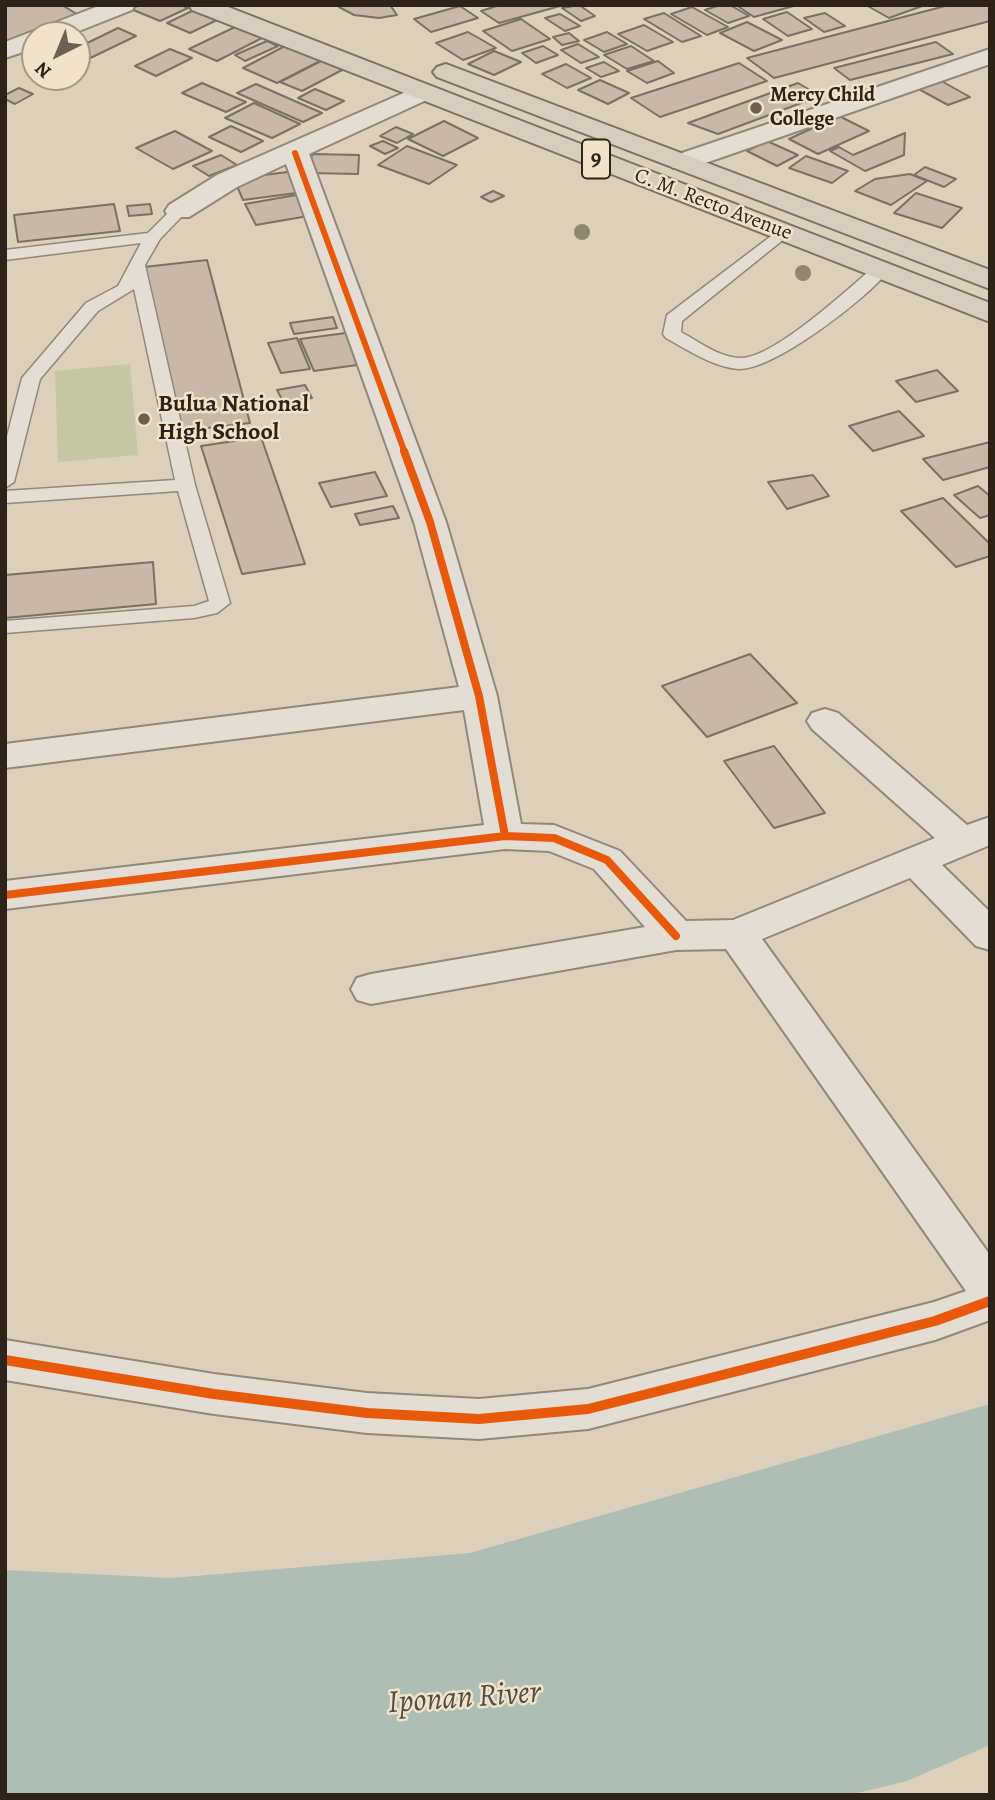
<!DOCTYPE html>
<html>
<head>
<meta charset="utf-8">
<style>
  body { margin:0 }
  #map { position:relative; width:995px; height:1800px; overflow:hidden; background:#dcd0bb; font-family:Alegreya,serif }
  canvas { display:block }
  .frame { position:absolute; inset:0; border:7px solid #2e2319; pointer-events:none }
  .north { position:absolute; left:21px; top:21px; width:70px; height:70px; box-sizing:border-box; background:#f1e2ca; border:2px solid #a39683; border-radius:50%; rotate:223deg; font-size:19px; font-weight:700; line-height:28px; text-align:center; color:#2e2319 }
  .north::after { content:''; display:block; margin:auto; width:24px; height:32px; background:#6b6052; clip-path:polygon(50% 0,100% 100%,50% 72%,0 100%) }
</style>
</head>
<body>
<div id="map">
<canvas width="995" height="1800"></canvas>
<div class="frame"></div>
<div class="north">N</div>
</div>
<script>
const context = document.querySelector('canvas').getContext('2d');
context.lineJoin = 'round';
function paint(path, color) { context.fillStyle = color; context.fill(path, 'evenodd'); }
function strokePath(path, color, width, dash) { context.strokeStyle = color; context.lineWidth = width; context.lineCap = dash ? 'butt' : 'round'; context.setLineDash(dash || []); context.stroke(path); }
function drawText(font, color, halo, rows, align = 'center') {
  context.font = font + ' Alegreya,serif'; context.lineWidth = 5; context.setLineDash([]); context.textBaseline = 'middle'; context.strokeStyle = halo; context.fillStyle = color; for (const [text, x, y, turn = 0] of rows) {
    context.save(); context.translate(x, y); context.rotate((+turn || 0) * Math.PI / 180); context.textAlign = isNaN(turn) ? turn : align; if (halo) context.strokeText(text, 0, 0); context.fillText(text, 0, 0); context.restore();
  }
}
const green = new Path2D(`
  M130,364l8,91 -80,7 -3,-91z`);
const water = new Path2D(`
  M990,1404v341l-83,36 -58,14h-844v-225l166,8 299,-25z`);
const building = new Path2D(`
  M5,5h57l18,11 -75,28z
  M139,5h42l7,3 -28,13 -29,-12z
  M341,5h49l7,10 -18,3 -25,-3 -15,-8z
  M500,5h59l1,1 -61,17 -18,-12z
  M579,5l16,11 -14,5 -19,-13z
  M720,5h10l19,11 -21,7 -23,-13z
  M736,5h61l-43,12z
  M866,5h59l-36,13z
  M949,5h41v16l-216,57 -27,-20z
  M460,6l18,12 -47,14 -17,-13z
  M692,7l36,20 -21,8 -36,-21z
  M194,10l23,10 -27,13 -23,-10z
  M787,12l25,17 -24,7 -25,-17z
  M664,13l37,23 -19,6 -38,-23z
  M825,13l20,13 -21,6 -20,-14z
  M560,14l20,12 -15,5 -20,-13z
  M521,19l29,20 -38,12 -29,-20z
  M747,22l35,18 -28,11 -34,-18z
  M644,25l29,17 -26,9 -29,-17z
  M235,27l27,11 -45,23 -28,-12z
  M118,28l18,8 -54,26 -5,-3v-11z
  M468,32l28,16 -33,12 -27,-17z
  M607,32l20,12 -23,8 -20,-12z
  M569,33l10,8 -17,4 -9,-8z
  M267,41l11,5 -33,15 -10,-6z
  M936,42l17,12 -103,26 -16,-12z
  M578,44l21,13 -18,6 -20,-13z
  M287,45l35,15 -45,23 -34,-15z
  M543,46l15,9 -22,8 -14,-10z
  M631,46l23,15 -27,8 -23,-14z
  M170,49l22,9 -36,18 -21,-10z
  M494,51l27,11 -27,13 -26,-11z
  M323,60l21,9 -42,22 -22,-9z
  M658,61l16,12 -27,10 -20,-12z
  M604,62l15,9 -18,6 -15,-9z
  M739,63l28,18 -107,36 -29,-19z
  M566,64l25,14 -24,10 -25,-14z
  M936,78l34,19 -22,8 -35,-19z
  M600,80l29,13 -21,11 -30,-14z
  M202,83l44,19 -20,10 -44,-19z
  M798,83l22,13 -102,38 -30,-11z
  M256,84l66,29 -19,9 -66,-29z
  M19,88l14,6 -18,10 -10,-5v-4z
  M315,89l29,12 -18,9 -28,-12z
  M254,103l46,21 -28,14 -47,-20z
  M839,116l30,15 -51,23 -29,-15z
  M444,121l34,17 -35,18 -35,-17z
  M231,126l32,15 -22,11 -32,-15z
  M396,127l17,7 -16,9 -17,-7z
  M175,131l37,20 -39,18 -37,-21z
  M905,133l-1,22 -39,16 -35,-20 9,-4 14,8z
  M383,141l15,7 -13,6 -15,-8z
  M767,141l31,14 -21,11 -30,-15z
  M407,146l50,19 -28,19 -51,-19z
  M312,154l47,1 -1,19 -49,-1z
  M221,155l16,10 -28,11 -16,-10z
  M806,156l42,15 -16,12 -43,-15z
  M925,167l31,12 -12,8 -30,-12z
  M295,171l9,21 -61,8 -9,-21z
  M910,174l17,7 -36,24 -36,-14 20,-12z
  M493,191l11,5 -13,6 -10,-5z
  M916,193l46,15 -20,20 -48,-15z
  M302,194l12,21 -58,10 -11,-21z
  M114,204l6,27 -102,11 -4,-27z
  M150,204l2,10 -23,2 -2,-10z
  M207,260l43,163 -68,8 -38,-164z
  M333,317l4,11 -43,6 -4,-11z
  M346,333l11,32 -43,6 -14,-32z
  M297,338l13,31 -29,4 -13,-30z
  M937,370l21,21 -42,11 -20,-21z
  M305,385l7,13 -28,5 -7,-13z
  M899,411l25,25 -51,15 -24,-25z
  M261,437l44,127 -63,10 -41,-128z
  M990,442v25l-47,13 -20,-21z
  M375,472l12,24 -56,11 -12,-24z
  M813,475l16,21 -42,13 -19,-27z
  M978,486l12,10v19l-10,3 -26,-23z
  M943,498l47,46v12l-34,11 -55,-56z
  M393,506l6,12 -39,7 -5,-11z
  M153,562l3,42 -151,14v-43z
  M750,654l47,49 -90,34 -45,-51z
  M774,746l51,67 -51,15 -50,-67z`);
const lane = new Path2D(`
  M179,206l8,5 -27,28 -15,26 50,220 35,118 -13,10 -23,5 -189,15v-12l189,-15 15,-5 -31,-110 -173,12v-12l170,-11 -41,-191 -36,22 -58,68 -26,103 -9,6v-44l17,-66 64,-75 32,-17 23,-43 -136,17v-10l143,-17 25,-25z
  M783,227l8,5 -2,3 -107,86 -1,11c18,10 39,26 60,26 33,0 107,-69 134,-92l6,-1 8,5c-21,28 -115,100 -150,99 -26,-2 -51,-19 -73,-31l-3,-4 4,-19z`);
const street = new Path2D(`
  M101,5h34l-3,5 -63,25h-34v13l-30,10v-16z
  M990,49v15l-299,104h-18l-4,-6 4,-6z
  M424,84l9,3 4,5 -4,5 -124,57 137,368 51,174 24,128 33,1 66,26 66,70 47,-1 202,-82 -123,-109 -5,-8 5,-8 13,-4 13,4 129,112 23,-8v28l-48,20 48,47v38l-14,-4 -66,-68 -148,61 228,316v65l-55,20 -347,89 -109,10 -112,-6 -153,-19 -209,-34v-40l209,34 153,19 112,6 109,-10 346,-87 32,-11 -240,-342 -50,1 -305,54 -14,-4 -6,-11 6,-11 14,-4 274,-47 -51,-58 -45,-18 -44,-2 -500,60v-28l479,-56 -20,-115 -459,58v-24l454,-57 -45,-165 -128,-358 -49,23 -48,30h-20l-4,-6 4,-6 48,-30z`);
const highway = new Path2D(`
  M189,5h34l767,298v19l-798,-312z
  M446,64l544,206v19l-553,-212 -4,-5 4,-5z`);
const cyclewayFar2 = new Path2D(`
  M295,153l110,300`);
const cyclewayFar1 = new Path2D(`
  M404,451l26,71 49,174 26,140 49,2 53,22 69,76
  M5,895l500,-59`);
const cycleway = new Path2D(`
  M5,1360l209,34 153,19 112,6 109,-10 347,-88 55,-20`);
const trees = [
  [582,232],
  [803,273]
];
const markers = [
  [756,108,7,"#6b6052"],
  [144,419,7,"#6b6052"]
];
const farPoinames = [
  ["Mercy Child",770,96],
  ["College",770,120]
];
const farStreetnames = [
  ["C. M. Recto Avenue",713,205,21]
];
const shields = [
  [596,159,28]
];
const shieldNames = [
  ["9",596,159]
];
const poiNames = [
  ["Bulua National",158,405],
  ["High School",158,433]
];
const nearWaternames = [
  ["Iponan River",464,1699,-4]
];
paint(green, '#c5c6a2');
paint(water, '#aebeb5');
paint(building, '#c8b8a9');
strokePath(building, '#787166', 2);
strokePath(lane, '#91887c', 3);
strokePath(street, '#91887c', 4);
strokePath(highway, '#787166', 4);
paint(lane, '#e3ddd3');
paint(street, '#e3ddd3');
paint(highway, '#d7cdbe');
strokePath(cyclewayFar2, '#e8590c', 6);
strokePath(cyclewayFar1, '#e8590c', 8);
strokePath(cycleway, '#e8590c', 10);
context.fillStyle = '#8e8672';
for (const [x, y] of trees) { context.beginPath(); context.arc(x, y, 8, 0, 2 * Math.PI); context.fill(); }
for (const [x, y, r, color] of markers) { const dot = new Path2D(); dot.arc(x, y, r, 0, 2 * Math.PI); context.fillStyle = color; context.fill(dot); strokePath(dot, '#f1e2ca', 2.5); }
drawText('bold 21px', '#2e2319', '#f1e2ca', farPoinames, 'left');
drawText('21px', '#2e2319', '#f1e2ca', farStreetnames);
for (const [x, y, w] of shields) { const box = new Path2D(); box.roundRect(x - w / 2, y - 19.5, w, 39, 5); context.fillStyle = '#f1e2ca'; context.fill(box); strokePath(box, '#2e2319', 2); }
drawText('bold 23px', '#2e2319', null, shieldNames);
drawText('bold 24px', '#2e2319', '#f1e2ca', poiNames, 'left');
drawText('italic 32px', '#4e4f47', '#f1e2ca', nearWaternames);
</script>
</body>
</html>
